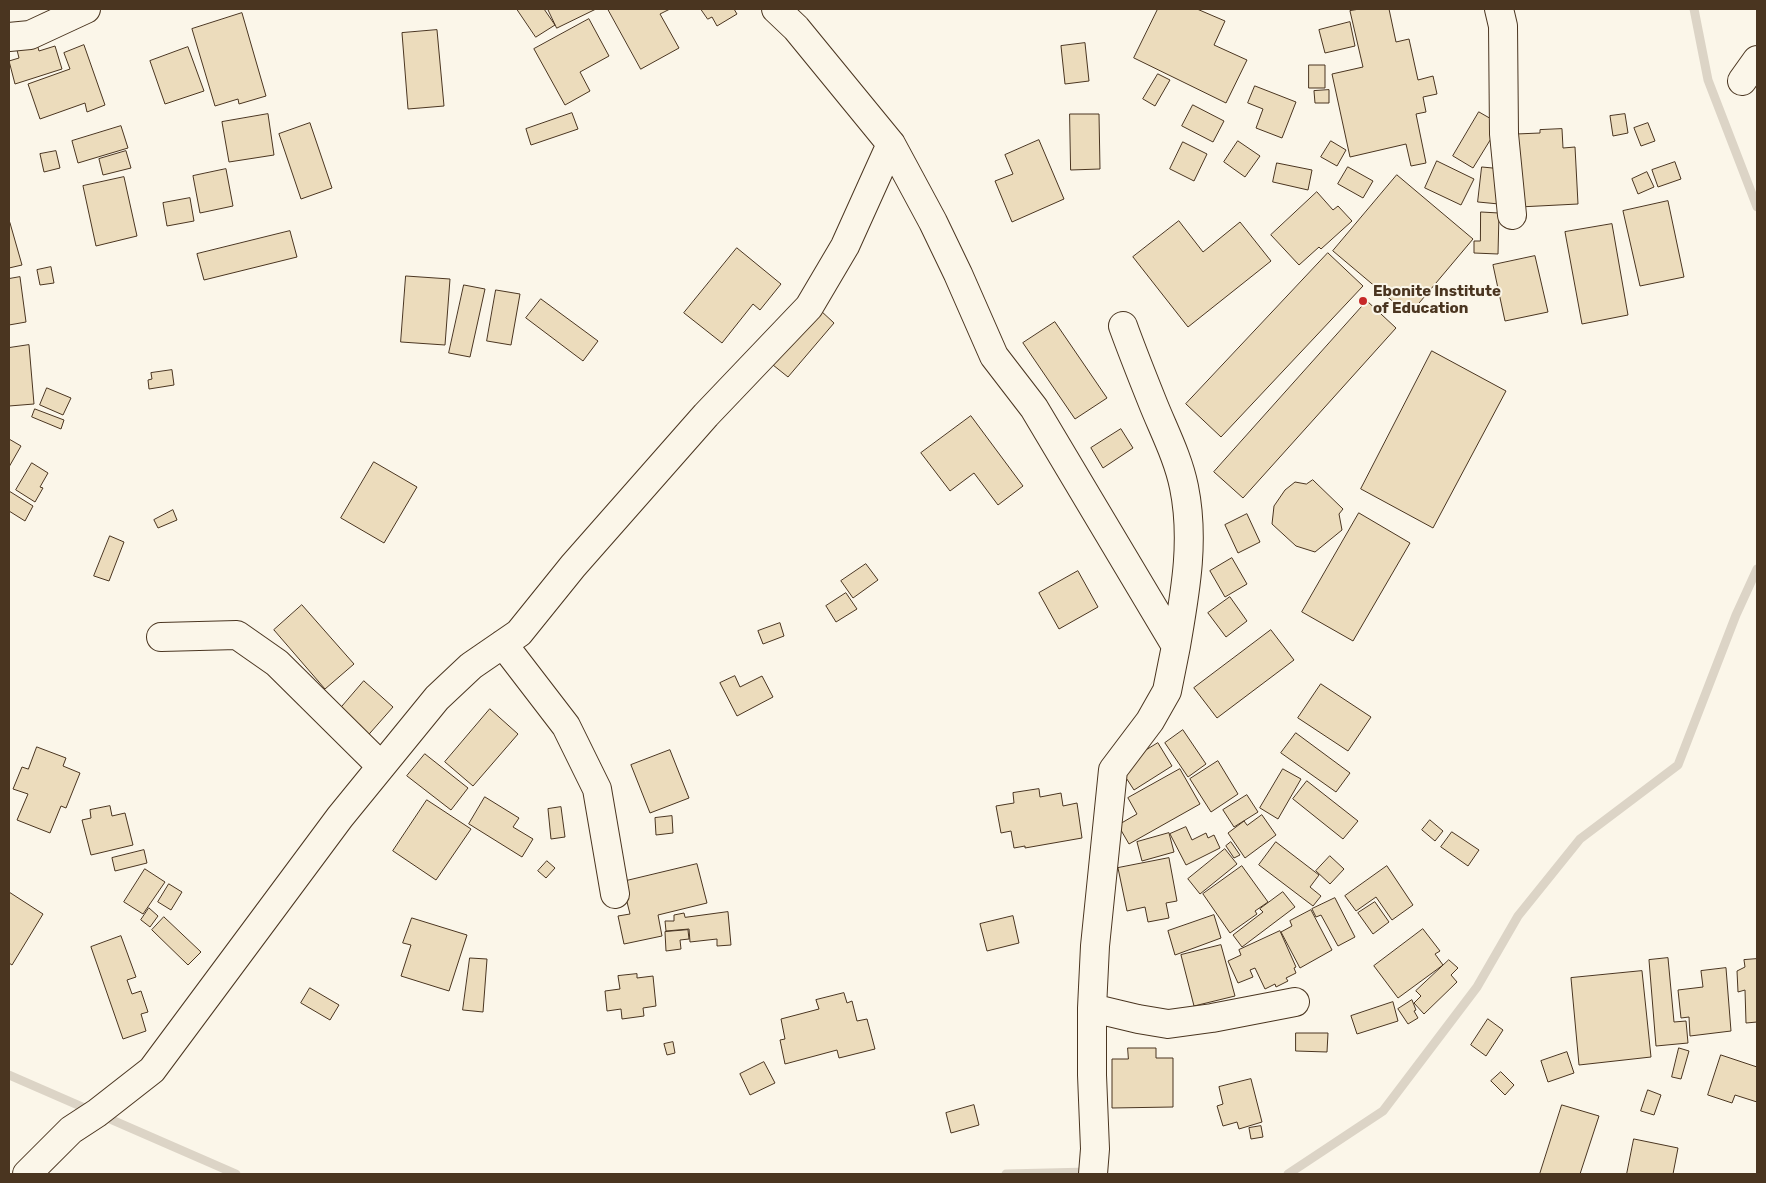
<!DOCTYPE html>
<html>
<head>
<meta charset="utf-8">
<style>
  body { margin:0 }
  #map { position:relative; width:1766px; height:1183px; overflow:hidden; background:#fbf6e9; font-family:Rubik,sans-serif }
  canvas { display:block }
  .frame { position:absolute; inset:0; border:10px solid #4a3520; pointer-events:none }
</style>
</head>
<body>
<div id="map">
<canvas width="1766" height="1183"></canvas>
<div class="frame"></div>
</div>
<script>
const context = document.querySelector('canvas').getContext('2d');
context.lineJoin = 'round';
function strokePath(path, color, width, dash) { context.strokeStyle = color; context.lineWidth = width; context.lineCap = dash ? 'butt' : 'round'; context.setLineDash(dash || []); context.stroke(path); }
function paint(path, color) { context.fillStyle = color; context.fill(path, 'evenodd'); }
function drawText(font, color, halo, rows, align = 'center') {
  context.font = font + ' Rubik,sans-serif'; context.lineWidth = 4; context.setLineDash([]); context.textBaseline = 'middle'; context.strokeStyle = halo; context.fillStyle = color; for (const [text, x, y, turn = 0] of rows) {
    context.save(); context.translate(x, y); context.rotate((+turn || 0) * Math.PI / 180); context.textAlign = isNaN(turn) ? turn : align; if (halo) context.strokeText(text, 0, 0); context.fillText(text, 0, 0); context.restore();
  }
}
const stream = new Path2D(`
  M1694,9l14,71 49,127
  M9,1075l227,99
  M1006,1174l83,-2
  M1288,1174l95,-63 94,-124 41,-71 62,-77 98,-74 58,-150 21,-46`);
const building = new Path2D(`
  M517,9h27l11,16 -19,12z
  M548,9h48l-39,19z
  M608,9h62l-10,5 19,34 -38,21z
  M701,9h33l3,5 -20,12 -5,-9 -4,2z
  M1158,9h39l28,12 -11,24 33,15 -21,43 -92,-45z
  M1360,9h29l7,33 13,-3 9,41 15,-4 4,18 -14,3 3,15 -10,2 10,49 -15,3 -5,-22 -56,13 -18,-83 31,-7 -13,-56z
  M242,13l24,83 -27,8 -1,-5 -23,7 -23,-77z
  M589,19l20,37 -29,16 10,19 -25,14 -31,-56z
  M1350,22l5,24 -30,7 -6,-23z
  M437,30l7,76 -36,3 -6,-76z
  M1085,43l4,38 -24,3 -4,-38z
  M37,44l2,7 16,-5 7,23 -47,15 -6,-23 10,-3 -2,-8z
  M84,45l21,60 -18,7 -2,-9 -45,16 -12,-35 42,-15 -6,-16z
  M188,47l16,44 -39,13 -15,-43z
  M1309,65h16v23h-16z
  M1158,74l12,6 -15,26 -12,-7z
  M1255,86l41,16 -14,36 -26,-10 7,-19 -15,-6z
  M1329,90v13h-14l-1,-12z
  M1193,105l31,16 -11,21 -31,-16z
  M1479,112l21,12 -27,44 -20,-12z
  M572,113l6,16 -47,16 -5,-16z
  M268,114l6,41 -45,7 -7,-40z
  M1070,114h29l1,55 -29,1z
  M1625,114l3,19 -15,3 -3,-20z
  M310,123l22,65 -31,11 -22,-65z
  M1648,123l7,18 -14,5 -7,-18z
  M121,126l7,22 -50,15 -6,-22z
  M1562,129l1,19 12,-1 3,57 -59,3 -3,-73 24,-1v-3z
  M1039,140l25,59 -52,23 -17,-41 18,-7 -8,-19z
  M1238,141l22,15 -15,21 -21,-15z
  M1331,141l15,9 -9,16 -16,-9z
  M1183,142l24,12 -13,27 -24,-12z
  M56,151l4,17 -16,4 -4,-18z
  M126,151l5,17 -28,7 -4,-16z
  M1437,161l37,18 -13,26 -36,-17z
  M1675,162l6,17 -23,8 -6,-17z
  M1277,163l35,7 -4,20 -35,-8z
  M1348,167l25,14 -10,17 -25,-14z
  M1482,167l21,2 -4,35 -21,-2z
  M226,169l7,37 -33,7 -7,-37z
  M1647,172l7,15 -16,7 -6,-15z
  M1397,175l76,64 -64,76 -76,-64z
  M124,177l13,59 -41,10 -13,-60z
  M1317,192l16,18 5,-4 14,15 -31,28 -2,-2 -20,18 -28,-30z
  M190,198l4,23 -27,5 -4,-23z
  M1668,201l16,76 -44,9 -17,-75z
  M1481,212l18,1 -1,41 -24,-1v-12h6z
  M1179,221l24,31 37,-30 31,39 -83,66 -55,-70z
  M10,223l12,42 -13,3v-44z
  M1612,224l16,91 -46,9 -17,-92z
  M290,231l7,26 -93,23 -7,-26z
  M737,248l44,36 -21,26 -7,-6 -31,39 -38,-30z
  M1328,253l35,33 -142,151 -35,-33z
  M1535,256l13,56 -43,9 -12,-56z
  M51,267l3,16 -14,2 -3,-15z
  M406,276l44,3 -5,66 -44,-3z
  M20,277l6,45 -17,3v-46z
  M464,285l21,4 -15,68 -21,-4z
  M496,290l24,4 -9,51 -24,-4z
  M541,299l57,42 -15,20 -57,-43z
  M1367,301l29,27 -153,170 -29,-26z
  M820,310l14,13 -46,54 -15,-12z
  M1055,322l52,76 -32,21 -52,-76z
  M29,345l5,59 -25,2v-58z
  M1432,351l74,40 -73,137 -72,-39z
  M172,370l2,15 -25,4 -1,-9 4,-1 -1,-6z
  M47,388l24,10 -8,17 -23,-10z
  M35,409l29,11 -3,9 -29,-12z
  M971,416l52,70 -25,19 -24,-32 -24,18 -29,-38z
  M1121,429l12,19 -30,20 -12,-20z
  M9,439l12,7 -12,21z
  M374,462l43,25 -33,56 -43,-25z
  M32,463l16,10 -8,14 3,1 -8,14 -19,-12z
  M1313,480l30,29 -4,5 3,16 -27,22 -19,-6 -24,-22 2,-18 11,-16 10,-8 11,2z
  M9,491l24,15 -8,15 -16,-10z
  M173,510l4,10 -19,8 -4,-8z
  M1359,513l51,30 -57,98 -51,-29z
  M1247,514l13,28 -22,11 -13,-28z
  M110,536l14,6 -15,39 -15,-5z
  M1232,558l15,26 -22,13 -15,-26z
  M866,564l12,16 -25,18 -12,-17z
  M1078,571l20,36 -39,22 -20,-36z
  M846,593l11,16 -21,13 -10,-16z
  M1230,597l17,24 -21,16 -18,-24z
  M302,605l52,59 -29,25 -51,-59z
  M780,623l4,13 -21,8 -5,-13z
  M1271,630l23,30 -77,58 -23,-30z
  M735,676l5,11 22,-11 11,21 -36,19 -17,-33z
  M364,681l29,26 -30,34 -29,-25z
  M1321,684l50,33 -23,34 -50,-33z
  M490,709l28,25 -45,52 -28,-24z
  M1183,730l23,34 -18,13 -23,-34z
  M1296,733l54,40 -14,19 -55,-39z
  M1158,743l14,23 -38,24 -15,-23z
  M37,747l29,11 -3,8 17,7 -14,35 -5,-2 -11,27 -33,-13 11,-26 -15,-5 9,-22 6,2z
  M670,750l19,48 -39,15 -19,-48z
  M425,754l43,34 -17,22 -44,-34z
  M1218,761l20,33 -27,18 -21,-33z
  M1180,769l20,35 -71,40 -11,-19 19,-11 -9,-16z
  M1283,769l18,10 -23,40 -18,-11z
  M1307,781l51,40 -15,18 -50,-40z
  M1039,789l1,8 21,-4 2,13 14,-3 5,35 -57,10v-2l-11,2 -3,-17 -10,2 -5,-27 18,-3 -1,-10z
  M1247,795l11,17 -24,15 -11,-17z
  M485,797l34,21 -6,9 20,12 -11,18 -53,-33z
  M427,800l44,29 -35,51 -43,-29z
  M110,806l2,10 13,-3 8,32 -42,10 -9,-35 9,-2 -1,-8z
  M561,807l4,30 -14,2 -3,-30z
  M1262,815l14,20 -31,23 -17,-25 16,-12 3,4z
  M672,816l1,17 -17,2 -1,-17z
  M1430,820l13,11 -8,10 -13,-11z
  M1186,827l6,13 14,-7 2,5 6,-3 6,13 -34,17 -16,-31z
  M1452,832l27,18 -11,16 -27,-19z
  M1169,833l5,19 -32,9 -5,-19z
  M1231,842l9,13 -6,3 -8,-12z
  M1276,842l43,33 -9,12 11,9 -8,10 -54,-41z
  M1225,849l12,15 -37,30 -12,-15z
  M144,850l3,13 -32,8 -3,-13z
  M1330,856l14,13 -14,15 -14,-13z
  M1169,858l8,43 -11,2 3,15 -21,4 -3,-15 -18,4 -9,-43z
  M547,861l8,7 -9,10 -8,-7z
  M697,864l10,39 -49,12 4,21 -38,8 -6,-28 12,-2 -8,-32z
  M1242,866l26,36 -13,9 2,3 -27,19 -27,-39z
  M1387,866l26,39 -21,15 -16,-23 -20,14 -11,-15z
  M145,869l20,13 -22,32 -19,-12z
  M169,884l13,8 -11,18 -13,-8z
  M9,892l34,22 -31,51 -3,-2z
  M1283,892l12,15 -53,40 -9,-12 30,-23 -3,-3z
  M1335,898l20,39 -17,9 -17,-31 -5,2 -4,-8z
  M1375,902l14,20 -16,12 -15,-21z
  M149,908l9,8 -8,11 -9,-7z
  M1311,910l21,40 -32,18 -19,-36 11,-6 -2,-5z
  M728,912l3,33 -14,1v-7l-27,3 -1,-13 -23,2 -1,-10h9v-6l10,-2 1,4z
  M1214,915l7,23 -46,17 -7,-24z
  M1013,916l6,27 -32,8 -7,-27z
  M164,917l37,35 -13,13 -36,-35z
  M412,918l55,17 -18,56 -48,-15 10,-31 -8,-2z
  M1423,929l17,22 -5,3 8,11 -45,33 -24,-32z
  M688,930l1,9 -9,1 1,9 -15,2 -1,-19z
  M1280,931l16,36 -2,1 2,5 -10,5 2,3 -12,6 -1,-3 -10,5 -10,-21 -5,2 3,7 -15,6 -10,-22 13,-6 -2,-5z
  M121,936l15,41 -9,3 5,14 9,-3 7,21 -7,2 5,17 -23,8 -32,-92z
  M1221,945l14,51 -41,10 -13,-51z
  M470,958l17,1 -4,53 -20,-2z
  M1668,958l6,64 12,-1 2,22 -32,3 -7,-86z
  M1757,959v63l-11,1 -1,-33 -7,2 -1,-21 8,-4 -1,-7z
  M1449,960l9,8 -7,7 6,7 -33,32 -10,-11 7,-7 -5,-5z
  M1726,968l5,63 -41,5 -1,-19 -8,1 -3,-28 25,-3 -2,-16z
  M1642,971l9,86 -72,8 -8,-87z
  M637,974v4l16,-2 3,30 -13,2 1,8 -22,3 -1,-10 -14,2 -2,-20 15,-2 -2,-13z
  M310,988l29,17 -9,15 -29,-17z
  M844,993l3,10 5,-2 5,20 10,-2 8,30 -36,9 -2,-8 -52,14 -5,-24 5,-1 -4,-20 38,-10 -3,-9z
  M1412,1000l4,10 -2,1 4,7 -10,6 -10,-15z
  M1393,1002l5,19 -41,13 -6,-18z
  M1488,1019l15,11 -17,26 -15,-11z
  M1296,1033h32l-1,19 -31,-1z
  M673,1042l2,11 -8,2 -3,-11z
  M1128,1048h28v10h17v49l-61,1v-49h16z
  M1679,1048l10,3 -8,28 -9,-2z
  M1567,1052l7,21 -26,9 -7,-21z
  M1721,1055l36,12v35l-22,-7 -3,8 -24,-8z
  M764,1062l11,21 -25,12 -10,-21z
  M1501,1072l13,13 -9,10 -14,-14z
  M1251,1079l11,43 -23,7 -2,-7 -14,4 -6,-20 6,-2 -4,-17z
  M1648,1090l13,5 -7,20 -13,-4z
  M974,1105l5,20 -28,8 -5,-20z
  M1562,1105l37,11 -19,58h-40z
  M1261,1126l2,11 -12,2 -2,-11z
  M1634,1139l44,9 -5,26h-46z`);
const street = new Path2D(`
  M776,9l20,19 95,116 42,78 25,52 36,82 40,52 142,238 -9,45 -17,30 -37,49 -18,176 -3,62v67l3,74 -2,25
  M1499,9l4,17 1,108 8,81
  M9,37l21,-2 56,-26
  M1742,81l15,-21
  M1123,326c9,25 19,50 29,75 11,28 26,56 32,86 11,54 1,106 -8,159
  M161,637l76,-2 40,28 104,103
  M503,644l63,82 31,63 18,105
  M1092,1008l46,11 30,5 44,-6 83,-16
  M27,1174l44,-44 26,-17 55,-43 188,-253 97,-119 34,-32 48,-33 54,-67 133,-151 103,-108 36,-61 46,-102`);
const markers = [
  [1363,301,5,"#c62828"]
];
const poiNames = [
  ["Ebonite Institute",1373,292],
  ["of Education",1373,309]
];
strokePath(stream, '#dcd4c6', 9);
paint(building, '#ecdcbc');
strokePath(building, '#4a3520', 1);
strokePath(street, '#4a3520', 30);
strokePath(street, '#fbf6e9', 28);
for (const [x, y, r, color] of markers) { const dot = new Path2D(); dot.arc(x, y, r, 0, 2 * Math.PI); context.fillStyle = color; context.fill(dot); strokePath(dot, '#fbf6e9', 2); }
drawText('bold 15px', '#4a3520', '#fbf6e9', poiNames, 'left');
</script>
</body>
</html>
